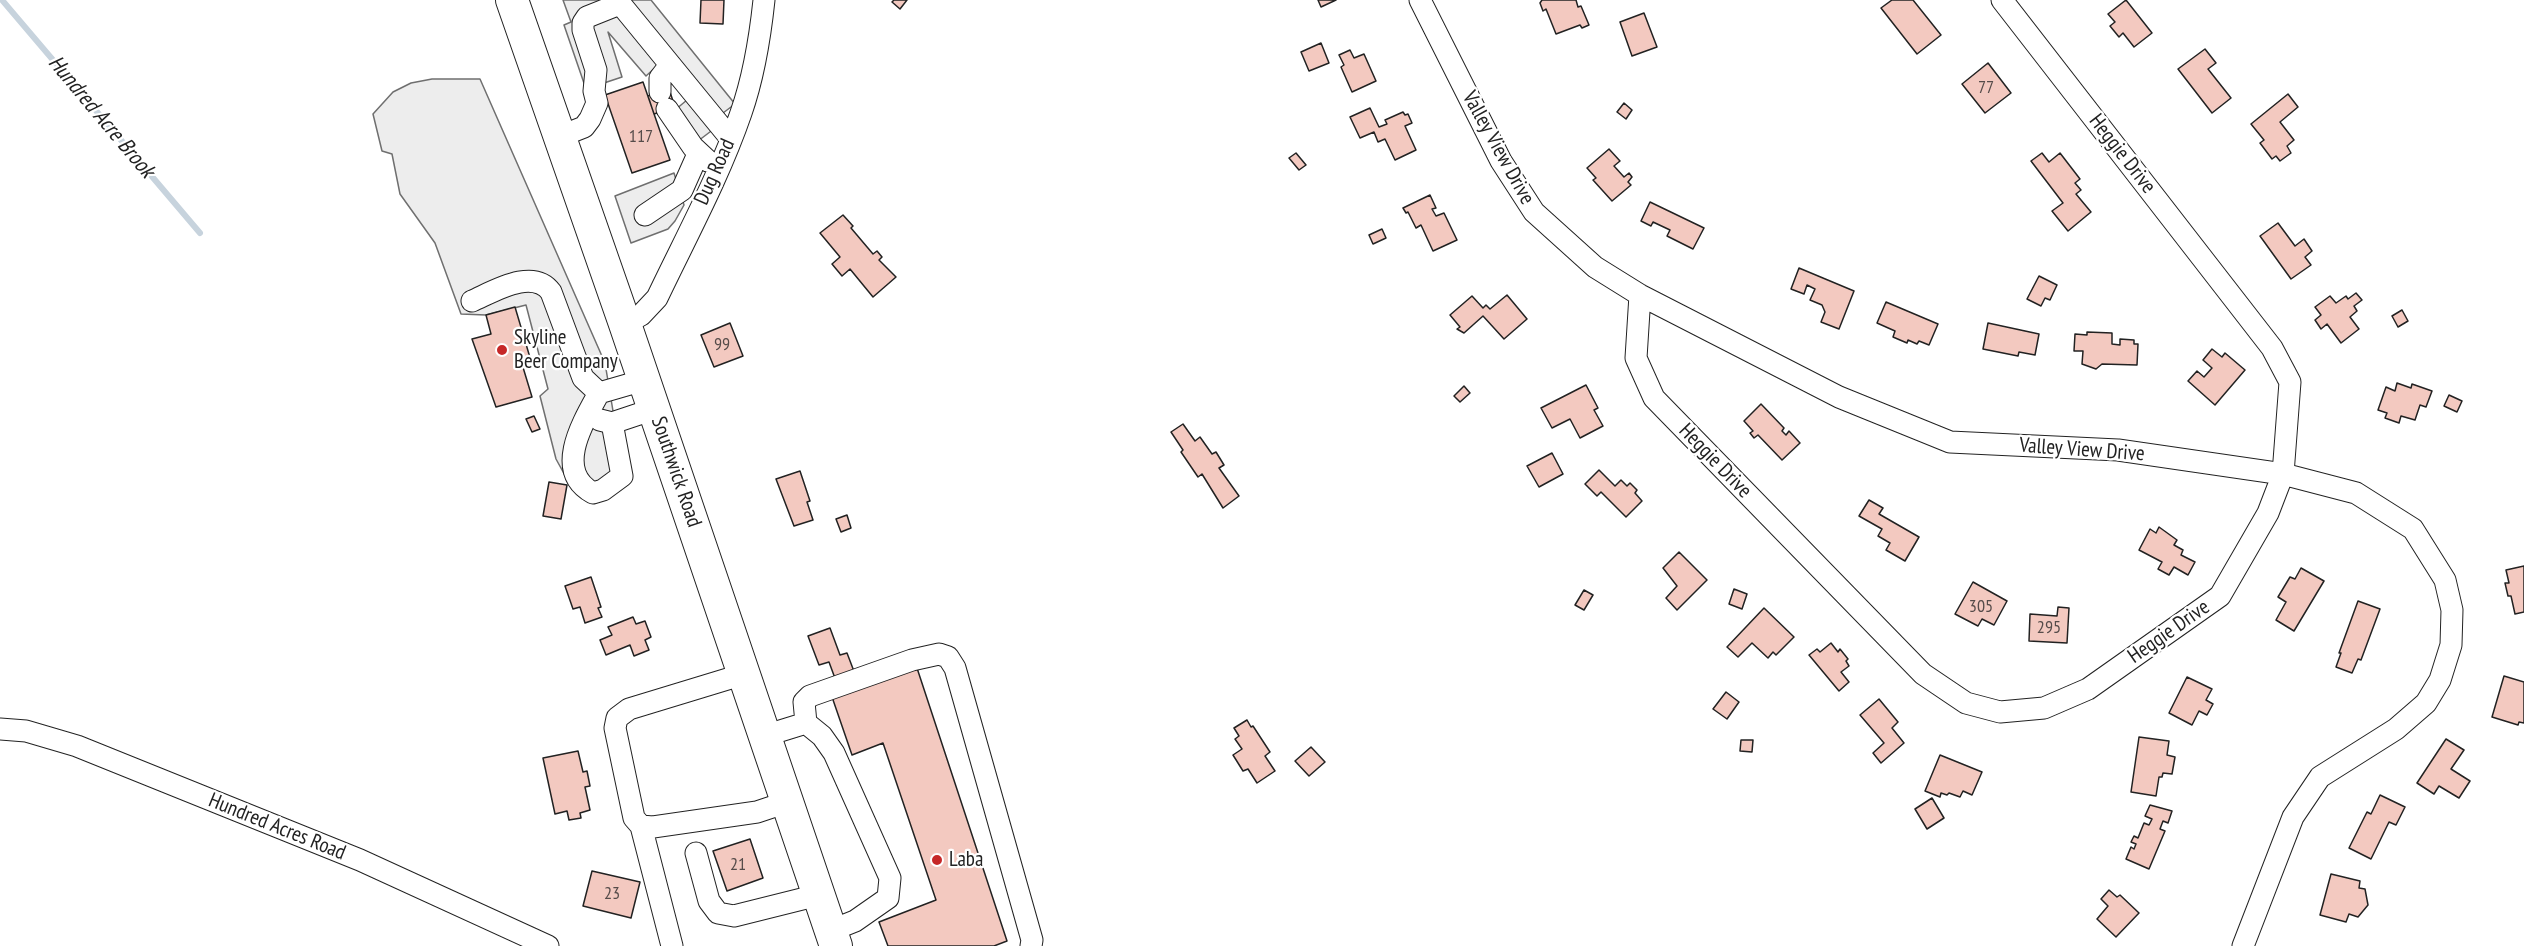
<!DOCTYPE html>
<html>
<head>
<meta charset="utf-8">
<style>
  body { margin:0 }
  canvas { display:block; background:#fff }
</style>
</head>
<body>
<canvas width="2524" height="946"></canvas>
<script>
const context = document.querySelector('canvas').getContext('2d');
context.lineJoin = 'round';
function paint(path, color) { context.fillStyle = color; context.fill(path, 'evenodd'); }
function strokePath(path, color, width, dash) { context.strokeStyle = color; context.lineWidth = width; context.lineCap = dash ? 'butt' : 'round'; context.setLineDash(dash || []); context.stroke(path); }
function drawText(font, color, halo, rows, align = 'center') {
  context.font = font + ' "PT Sans Narrow",sans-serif'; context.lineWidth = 4.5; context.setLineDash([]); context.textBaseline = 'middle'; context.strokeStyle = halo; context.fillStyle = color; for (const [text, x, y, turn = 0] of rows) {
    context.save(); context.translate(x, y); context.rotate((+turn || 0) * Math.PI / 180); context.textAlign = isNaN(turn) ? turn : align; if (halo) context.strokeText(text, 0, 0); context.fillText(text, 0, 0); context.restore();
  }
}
const parking = new Path2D(`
  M563,0h88l84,104 -12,9 4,6 -29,22 -23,-31 12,-10 -30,-34 -11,10 -38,-44 14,45 -36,12 -22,-64 7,-3z
  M432,79h48l125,284 11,66 12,42 -55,19 -17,-31 -16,-63 8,-7 -22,-84 -40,10 -25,-1 -26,-71 -35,-49 -8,-40 -10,-3 -9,-37 20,-22 18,-9z
  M674,173l10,32 -9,16 -7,8 -37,14 -16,-47z`);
const stream = new Path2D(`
  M2,0l198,233`);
const building = new Path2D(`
  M701,0h23l-1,24 -23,-1z
  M894,0h13l-7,9 -8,-7z
  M1318,0h18l-15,7z
  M1542,0h34l2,7 3,-1 8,19 -7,3 -2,-3 -24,9 -10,-25 -3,2 -3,-8z
  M1892,0h21l28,35 -24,19 -36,-46z
  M2126,0l26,33 -18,14 -11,-14 -4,4 -9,-11 5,-4 -7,-8z
  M1644,13l13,34 -25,9 -12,-34z
  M1321,43l8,20 -20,8 -8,-19z
  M2205,49l11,14 -8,6 23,29 -19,15 -34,-44z
  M1350,50l4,8 10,-4 12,27 -24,11 -11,-25 3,-2 -5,-10z
  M1988,63l23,30 -26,20 -23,-29z
  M643,82l27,78 -38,13 -27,-78z
  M669,89l6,18 -21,7 -6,-18z
  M2288,94l10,13 -18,15 14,18 -7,6 4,7 -11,8 -4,-5 -4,3 -12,-16 4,-3 -13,-16z
  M1624,103l8,7 -6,9 -9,-7z
  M1370,108l9,19 8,-3 -2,-4 18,-8 2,3 3,-1 4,9 -7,3 11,24 -21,10 -10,-21 -7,3 -4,-10 -14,6 -10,-21z
  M1609,149l11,12 -6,5 10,11 5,-4 3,4 -4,5 3,3 -19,16 -19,-21 3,-2 -9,-10z
  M1296,153l10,12 -7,5 -10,-12z
  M2042,153l7,9 11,-9 20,26 -5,4 6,7 -5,4 15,18 -23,19 -16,-20 11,-8 -32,-42z
  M1430,195l6,13 -4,1 4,7 8,-3 13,27 -24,11 -12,-26 -5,3 -8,-16 -2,1 -3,-5z
  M1650,202l54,26 -11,21 -26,-13 3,-6 -17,-8 -2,4 -10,-5z
  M843,215l10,11 -2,2 22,26 4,-3 5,6 -3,3 17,17 -23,20 -23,-28 -8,7 -10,-12 8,-7 -20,-24z
  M2278,223l17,23 9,-7 8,12 -7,6 6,8 -20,14 -31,-43z
  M1382,229l4,9 -13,6 -4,-9z
  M1799,268l55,23 -15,38 -18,-7 4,-10 -3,-7 -12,-5 5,-11 -8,-4 -3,9 -13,-5z
  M2039,276l18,9 -7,15 -5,-2 -4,8 -14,-7z
  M2356,293l6,7 -8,6 3,5 -7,6 9,12 -18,14 -14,-19 -6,5 -6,-9 6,-5 -6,-8 15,-11 6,7 10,-7 2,3z
  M1507,295l20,24 -23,20 -21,-23 -19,17 -7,-4 3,-2 -10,-12 22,-19 11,12 3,-3 4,4z
  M1886,302l52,22 -9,21 -10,-4 -2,3 -9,-4 -1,3 -14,-6 2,-6 -18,-8z
  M515,307l16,54 -9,3 10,33 -36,10 -24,-68 19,-5 -5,-19z
  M2402,310l6,11 -10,6 -6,-11z
  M730,323l13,33 -29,11 -13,-32z
  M1988,323l51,11 -4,21 -16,-3 -1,4 -35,-7z
  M2087,332l25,1v11l8,1v-6l14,1v4h4l-1,21 -35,-1 -6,5 -14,-5 1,-13h-9l1,-17 12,1z
  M2212,349l10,8 3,-4 20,17 -30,35 -27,-24 9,-10 7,6 8,-9 -9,-8z
  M2397,383l14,5 1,-4 20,7 -6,16 -6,-2 -5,15 -14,-4 -2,7 -14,-5 2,-5 -9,-3 8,-23 9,4z
  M1586,385l12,23 -4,2 9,16 -23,12 -10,-19 -18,9 -11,-20z
  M1464,386l6,7 -10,9 -6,-6z
  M2449,395l13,6 -5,11 -13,-6z
  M1761,404l23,24 -2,3 4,4 3,-4 11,12 -18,17 -24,-25 -4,3 -4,-5 3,-2 -9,-10z
  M534,416l6,13 -8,3 -6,-13z
  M1183,424l12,17 5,-4 12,17 4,-2 8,13 -5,3 20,28 -16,12 -21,-34 -4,3 -17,-25 2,-2 -12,-18z
  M1552,453l11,21 -24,13 -12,-21z
  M1599,470l16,16 6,-6 6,6 3,-3 7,7 -2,3 7,8 -16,16 -25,-25 -4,4 -12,-12z
  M800,471l10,30 -3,1 6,18 -19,6 -18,-47z
  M549,482l18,3 -6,34 -18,-3z
  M1869,500l14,8 -4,6 40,23 -14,24 -19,-11 4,-7 -12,-7 4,-7 -23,-13z
  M847,515l4,13 -10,4 -5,-13z
  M2159,527l18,13 -3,5 9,5 -2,5 14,7 -7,13 -14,-8 -5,8 -11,-6 4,-7 -23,-12 11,-21 6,4z
  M1679,552l28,28 -30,30 -11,-12 11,-12 -14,-18z
  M2524,566v46l-9,2 -4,-18h-3l-3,-13h4l-3,-13z
  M2301,568l23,13 -30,50 -18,-11 10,-18 -8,-5 12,-20 5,2z
  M591,577l10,30 -3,1 4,9 -17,6 -5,-16 -7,2 -8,-23z
  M1973,582l34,19 -13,24 -12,-6 -4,7 -23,-12z
  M1734,589l13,5 -5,15 -13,-5z
  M1584,590l9,5 -9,15 -9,-5z
  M2358,601l22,8 -19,51 -3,-1 -6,14 -16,-6 5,-14h-2z
  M2058,607l11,1 -2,35 -38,-2 1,-27 27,2z
  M1764,608l30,29 -18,18 -3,-3 -5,6 -16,-15 -14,14 -11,-10z
  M633,617l3,7 9,-3 6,16 -6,3 4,10 -15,6 -4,-11 -24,10 -6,-15 12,-5 -4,-8z
  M830,628l10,27 7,-2 8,21 -19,7 -7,-19 -10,3 -11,-29z
  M1831,643l7,9 2,-3 8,10 -2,2 3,5 -8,6 8,10 -10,9 -30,-36 8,-6 3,3z
  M916,665l91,276 -13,5h-106l-9,-24 57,-22 -53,-157 -31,12 -21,-61z
  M2504,676l20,6v41l-5,-1 -1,3 -26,-8z
  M2187,677l25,12 -6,11 7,4 -6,11 -8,-4 -7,14 -23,-12z
  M1726,692l13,10 -12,17 -14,-10z
  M1879,699l19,23 -6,6 12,15 -23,20 -8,-10 11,-10 -24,-28z
  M1247,720l4,7 2,-1 17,26 -5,4 10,15 -18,12 -9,-14 -5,2 -10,-16 9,-6 -7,-10 4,-3 -5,-8z
  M2139,737l30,4 -2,14 8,2 -3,17 -9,-1 -1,4h-3l-3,19 -25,-4z
  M2446,739l18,11 -13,19 19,12 -11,17 -20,-12 -5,8 -17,-11z
  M1741,740h12l-1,12 -12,-1z
  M1311,747l14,15 -16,14 -14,-15z
  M578,751l5,21 4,-1 3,15 -5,1 5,23 -10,3 1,5 -12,2 -2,-9 -12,3 -12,-56z
  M1940,755l42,17 -10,23 -9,-4 -3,6 -11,-4 -2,2 -6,-2 -1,4 -15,-6z
  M2380,795l25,12 -9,18 -7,-3 -18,37 -22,-11 18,-36 4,2z
  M1932,798l12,20 -17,11 -12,-20z
  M2150,805l22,6 -4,12 -5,-2 -3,8 5,2 -16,38 -23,-10 5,-12 3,2 2,-5 -5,-2 3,-6 4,2 6,-15 5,2 3,-6 -7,-3z
  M750,839l13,39 -36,13 -14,-40z
  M592,871l48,11 -9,36 -48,-12z
  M2331,874l29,7 -1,7 6,1 3,16 -10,12 -9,-3 -3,8 -26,-7z
  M2109,890l8,7 3,-2 19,18 -23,24 -19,-18 11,-13 -7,-7z`);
const minor = new Path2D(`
  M1420,0l81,161 33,51 61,55 45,28 199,102 111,45 168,8 165,24 73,19 57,36 32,51 7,30 -1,35 -11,35 -14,23 -30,26 -76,48 -27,40 -50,129
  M660,92v-14l10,-13
  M667,109l26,38 15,14
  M561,136l23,-9 6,-8 7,-16 -3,-12 2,-21 -13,-40v-7l4,-6 30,-12 6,2 108,132
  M645,215l37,-25 16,-36
  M1640,295l-4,63 18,40 269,276 43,29 34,9 44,-4 44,-19 132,-93 48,-83 15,-39 7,-92 -18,-34 -270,-348
  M472,301c21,-9 61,-34 79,-9l32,86 16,15
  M625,324l16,-9 16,-17c29,-61 62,-121 84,-185 13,-37 19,-75 23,-113
  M600,420l12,3 42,-14
  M612,423l10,53 -19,14 -10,3c-40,-22 -10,-71 6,-100l45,-13
  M744,674l-115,35 -12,9 -2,10 19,90 7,8 12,1 104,-15 30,-10
  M806,723l-2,-21 6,-6 102,-36 27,-6 9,3 7,11 77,272 -1,6
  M0,729l26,2 51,15 283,114 188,86
  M764,736l42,-13 16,13 12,17 56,125 -2,20 -33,23 -25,10
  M641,826l31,120
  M696,853l13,48 9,12 16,3 84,-21`);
const highway = new Path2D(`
  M512,0l113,324 211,622`);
const markers = [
  [502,350,6,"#c62828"],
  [937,860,6,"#c62828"]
];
const numberNames = [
  ["77",1986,88],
  ["117",641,137],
  ["99",722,345],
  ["305",1981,607],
  ["295",2049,628],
  ["21",738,865],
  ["23",612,894]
];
const streetNames = [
  ["Valley View Drive",1498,148,61],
  ["Heggie Drive",2122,154,52],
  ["Dug Road",715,172,-66],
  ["Valley View Drive",2082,450,4],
  ["Heggie Drive",1715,461,46],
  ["Southwick Road",676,472,71],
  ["Heggie Drive",2169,632,-35],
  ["Hundred Acres Road",277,827,22]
];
const poiNames = [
  ["Skyline",514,338],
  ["Beer Company",514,362],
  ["Laba",949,860]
];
const waterNames = [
  ["Hundred Acre Brook",101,117,50]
];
paint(parking, '#ededed');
strokePath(parking, '#6f6f6f', 1.5);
strokePath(stream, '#c7d3dd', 6);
paint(building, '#f3c9c0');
strokePath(building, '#222', 1.5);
strokePath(minor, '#222', 23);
strokePath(highway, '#222', 34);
strokePath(minor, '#fff', 21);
strokePath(highway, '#fff', 32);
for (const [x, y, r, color] of markers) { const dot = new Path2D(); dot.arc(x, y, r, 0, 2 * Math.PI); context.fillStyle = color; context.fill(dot); strokePath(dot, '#fff', 2); }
drawText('18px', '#564c4a', null, numberNames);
drawText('21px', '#222', '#fff', streetNames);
drawText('21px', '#222', '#fff', poiNames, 'left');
drawText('italic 22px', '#222', '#fff', waterNames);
</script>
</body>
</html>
